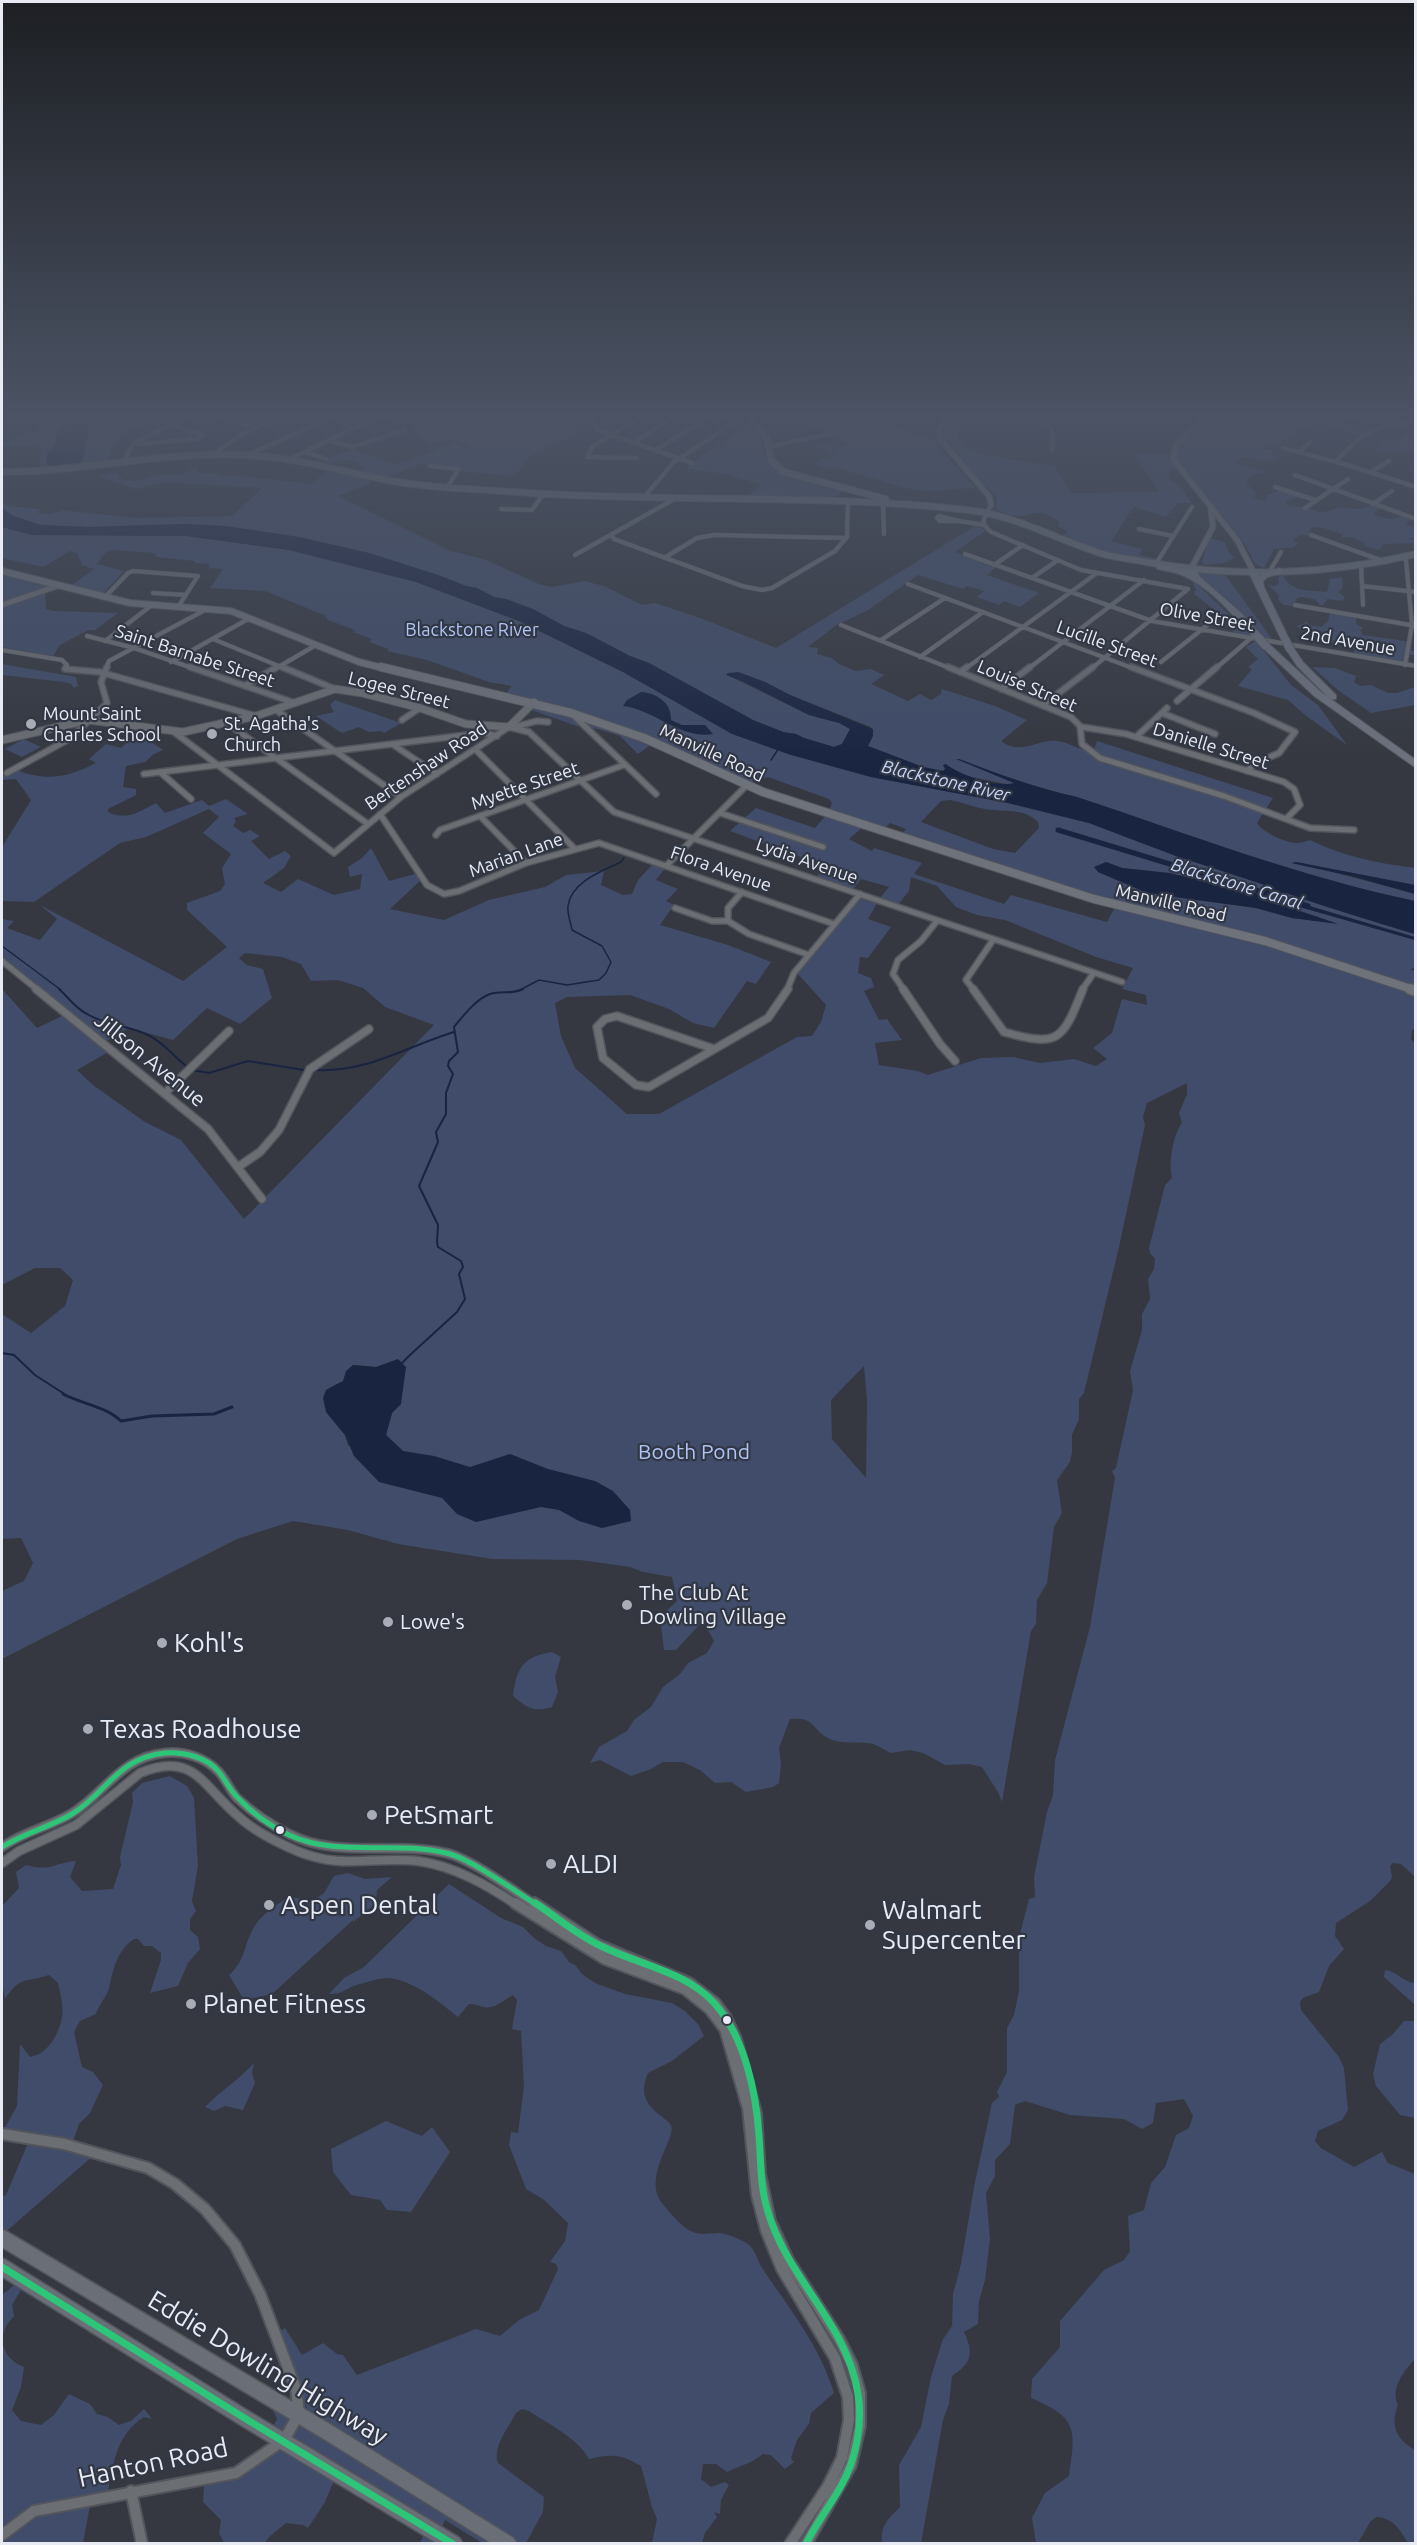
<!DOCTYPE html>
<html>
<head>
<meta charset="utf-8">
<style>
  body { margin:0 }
  #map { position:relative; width:1417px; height:2545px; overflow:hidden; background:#353840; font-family:Ubuntu,sans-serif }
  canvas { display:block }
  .frame { position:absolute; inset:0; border:3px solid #e8ebf4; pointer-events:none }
</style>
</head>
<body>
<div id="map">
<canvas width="1417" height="2545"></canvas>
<div class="frame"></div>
</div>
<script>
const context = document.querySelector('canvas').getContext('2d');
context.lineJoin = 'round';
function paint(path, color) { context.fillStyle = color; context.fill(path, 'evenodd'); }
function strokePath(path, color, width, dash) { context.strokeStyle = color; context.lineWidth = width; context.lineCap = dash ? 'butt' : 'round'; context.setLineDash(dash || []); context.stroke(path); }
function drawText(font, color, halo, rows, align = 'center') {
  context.font = font + ' Ubuntu,sans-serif'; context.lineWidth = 4.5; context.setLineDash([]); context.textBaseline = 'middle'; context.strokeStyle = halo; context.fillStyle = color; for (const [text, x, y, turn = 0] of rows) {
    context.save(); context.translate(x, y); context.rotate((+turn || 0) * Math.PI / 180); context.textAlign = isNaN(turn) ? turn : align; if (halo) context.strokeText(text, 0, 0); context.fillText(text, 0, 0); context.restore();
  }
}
const green = new Path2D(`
  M40,412l17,3 5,-3h101l-11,5 5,2c-25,11 -46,13 -49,44l-69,7 2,-22 -10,-2 -29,1v-4l36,-14 -1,-4 5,-5z
  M430,412h44l1,3 98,-3 -3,4 9,17 -48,22 -17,21 -56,-5 2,-4 -40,-3 -34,13 -21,-4 -3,-8c-20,-12 -29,2 -44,0l24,-12 12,-3 42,15 59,-22 10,5 4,-2 -18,-7 -19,5 -18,-13 -2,-3 8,-3 -6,-5z
  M775,412h85v7l42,9 15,9 26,3v-11l10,-17h14l-5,6 -5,15 1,7 6,8 25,8 65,10 17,27 88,-1 -25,-39 39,2 3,-8 27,-27 30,6 16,-3v-6l4,-5c11,0 18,5 28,6 11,1 41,-2 52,-3l-4,-3h40l-4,8 2,4 -18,-4 -10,3 27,10 -5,3c-23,-7 -42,-19 -65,-5l1,4 -8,1 -12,8 6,3h-21l3,3h8l-3,4 9,3c-13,7 -22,2 -36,0l-8,5 31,10 -14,3 -6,8 11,11 -5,3 2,2 11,2 3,-3 -2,-2c14,-8 23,-5 37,0l-17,5 2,5 18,1 16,6 17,-6 20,2 13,-4 9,3 -8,6c10,5 22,7 30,1l8,3 -5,6 9,4v10h-8l7,2 -1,3 -29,1 -5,6 -15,-4 1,-3 -14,-6 -10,1 1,-4 -22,-7 -9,1 -3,7h-7l-8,4 5,5 -6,4 -18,1 -10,19 -9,-4 -8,-16 -24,-32 -4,-1 -42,-48 -9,5 1,7 11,6 11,18h-13l-12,14 -32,-10c-9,10 -14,23 -23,34l31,8 -3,6 20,4 -2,4 -57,-12 -39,-15 7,-4 -10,-6 1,-4c-22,-17 -25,-4 -44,-6 -6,0 -13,-4 -19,-7l1,-12 -22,-21 -24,-32 -13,3 37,41 -33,2 -1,2 -36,-4 -73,-22 -4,2 -14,-4 7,-5h11l4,-4 -21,-9 13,-3 5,5 17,-4c-8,-3 -14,-8 -21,-12 -16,-7 -44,-8 -54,-20z
  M751,423l11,18 2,15 11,14 10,5 59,15 -10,9 -88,-2 16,-12 -36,-11 -41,-6z
  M1415,431v23c-14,-7 -24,0 -40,-3l4,-3 -6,-5 8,-2v-3l13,4 8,-3 1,-3 11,-2z
  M196,468l5,6 17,-1 1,3h22l69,8 20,-14 42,9 -2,4 -32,13 113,55 33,8 57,26 11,2 32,-6 20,5 38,19 13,-2 45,15 76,30 199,-122 11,4 -31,22 40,16 -8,7 52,18 -19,14 -16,-6 -5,4 -22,-8 7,-6 -17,-5 -4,3 -45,-14 -50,35 -33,16 -27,21 10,1 -1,6 15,4 7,6 17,7 15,-2 13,6 -13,9 37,17 12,-7 11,6 10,-6 1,-5 53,17 32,14 -26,21c19,15 37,-2 56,0 16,2 19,10 37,9l3,-9 176,57 -16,25c7,10 27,19 39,20 4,0 10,-2 14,-3 35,17 67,23 105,28v17l-119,-23 119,32v7c-115,-24 -227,-67 -338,-104 -40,-9 -80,-23 -118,-38l55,24 -2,2 -51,-10 -13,-9 -5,5 -20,-4 -55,-21 3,-19 -81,-32 -25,-13 -27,-10 -11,3 82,40 31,8 11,6 -9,15 -8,3 -30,-9 -8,-4 -12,-2 -31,-12 -104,-57 -19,-7 -44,-23 -22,-7 -31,-17 -27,-10 -12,-2 -17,-9 -11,-2 -25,-10 -72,-23 -70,-16 -74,-11 -41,-2 -96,3 -48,-2 -27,-9 -11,-8v-6l6,4 33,3 -4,4 14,1 11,-4 73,8 97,-2 30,-28 -97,-6 -29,7 -38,-13 19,-3 3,5c15,7 24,0 38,-3 8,-2 17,1 25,-1 5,-1 8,-5 13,-6z
  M2,527l30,8 154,1 103,14 127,32 103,39 104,51 87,49 78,33 83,23 137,26 81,20 87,33 92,30 -5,9 -94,-22 -47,-5 -16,-6 -8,10 67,24 91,12 36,10 44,5 -39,-13 -23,-12 7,-5h5c43,15 86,28 129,41v3l-52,-14 -59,-19 11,7 100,29v27l-5,3 6,1 -1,58 -3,1 -1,9 5,6 -1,832 -14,-13 -8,-1 -3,3 2,10 -1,4 -21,21 -34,22 -1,13 9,13 -15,17 -10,26 -16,6 -3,4 1,8 38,47 5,11 4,42 -6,10 -24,11 -3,10 6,7 33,19 28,-15 6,11 27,11v185c-11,12 -25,29 -17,46 -8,20 -2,34 17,45v93h-7c-8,-14 -15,-25 -32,-26l-6,5 -12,21h-322l-4,-25 13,-25 24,-17c7,-47 9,-58 -38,-78l1,-19 28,-32v-26l44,-51 20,-10 6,-9 -2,-35 16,-6 7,-27 14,-16 11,-32 13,-7 4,-12 -9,-17 -28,4 -3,20 -11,6 -18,-10 -54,-4 -45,-14 -10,4 -5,39 -15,16v16l-9,17 4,46 -5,41 -6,21 -1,23 -14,8c10,21 8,31 -12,44l-3,28 -6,16 -22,123h-39c-2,-17 6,-24 18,-36l-1,-42 22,-38 10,-50 12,-38 9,-13 1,-32 8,-30 13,-77 18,-84 7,-6 -2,-5 10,-20v-44l7,-13 5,-24v-53l10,-39 6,-2 -1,-20 13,-65 6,-17 2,-35 35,-133 25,-149 -3,-7 4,-3 17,-78 -3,-19 12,-41v-16l8,-15 -2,-20 6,-10 1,-10 -5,-6 -1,-5 16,-63 7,-7c-4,-13 1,-44 10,-55l-3,-10 8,-19v-11l-40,20 -4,14 2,8 -26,122 -35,146 -5,6v20l-7,16v17l-2,10 -13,18 5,33 -8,14 -7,56 -10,17 -1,24 -5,7 -29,171 -4,-10 -16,-25 -13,-3 -24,1 -22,-12 -13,-3 -20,3c-5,-3 -11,-7 -17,-9 -15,-4 -33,2 -47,-7 -16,-11 -12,-20 -36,-18l-11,29 2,17 -2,18 -6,4 -27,5 -15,-10 -16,1 -15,-13 -17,-8h-20l-12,7 -20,7 -31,-16 -10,3 9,-16 28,-16 7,-11 17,-13 12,-20 17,-13 8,-11 19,-10 7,-12 -11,-20 -27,29h-12l-4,-33 17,-16 -5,-24 -29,-5 -13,-5 -50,-7 -88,-1 -94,-15 -50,-14 -55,-9 -56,18 -235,120v-65l2,-4 20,-9 9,-18 -12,-25 -19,1v-225l29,19 34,-27 8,-26 -13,-12h-25l-33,17v-296l35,39 31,-15 -66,-53v-41l12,2 -7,7 33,12 17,-21 -17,-14 143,76 44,-34 -40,-37v-7l33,-12 5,-7 -3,-16 9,-14 -28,-21 16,-16 -10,-8 -63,28 -26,6 -86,59 -32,-1v-54l29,-47 -15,-21 -14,1v-6l4,2 11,-6c29,12 52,7 79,-7l-7,-4 17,-15 15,4 21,-19 10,2 -4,9 15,10 -9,4 -9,8 -19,4 -3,21 13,2v6l-28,14v3c18,9 31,0 48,-9l9,10 37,-13 7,6 17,-7 22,15 -14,4 2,3 -3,5 10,7 7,-3 10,6 -9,5 18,18 16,-8 6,5 -7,12 -21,15 18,9 17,-13 36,16 26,-6 2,-15 -12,3 -2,-10 14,-9 9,-10 18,33 30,-8 2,7 -31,29 54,11 45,-20 56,-13 21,-12 38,-4 -3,14 22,10 9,-1 6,-14 16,-17 12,4 -10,13 22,9 -12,12 8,4 -14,20 68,20 43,17 -15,22 -9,-3 -33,47 -21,-5 -24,-14 -39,-14 -63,2 -12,6 6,33 14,32 52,46h32l138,-77 15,-1 9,-14 5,-17 -28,-31 63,-80 18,5 10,-12 -28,-8 -9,12 -37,-12 10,-13 -95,-35 26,-23 59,20 13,-15 4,-10 -3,-4 -61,-22 -21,7 -91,-43 -18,13 -18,-18 -22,-7 -21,-3 -49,-17 5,-5 -29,-8 8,-10 -23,-4 -62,-22 -40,-9 2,-2 -20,-7 3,-3 -19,-7 2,-2 -27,-10 -4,-5 -59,-24 -55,-3 13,-19 -14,-1 1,-4 -15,-1v-2l-38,-4 -2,-4 -44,-3 -6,3 -8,11 27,7 -23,25 -33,-8 26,-19 -12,-4 -5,-12 -7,-2 -27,16 -41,-9zM951,800c13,3 28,9 42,10 17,2 32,-1 45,12l1,6 -24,25 -22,-4 -72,-27 20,-21zM890,823l16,6 -7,9 216,69 -8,15 -96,-27 -7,9 -90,-30 8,-11 -48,-15 -2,3 -23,-12 14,-12 18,5zM911,877l26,9 19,21 21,8 28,5 91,37 37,11 -11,21 24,6 1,10 -25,-6 -10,34 -19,15 14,11 -11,7 -22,-7 -34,4 -27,-6 -32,1 -53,17 -10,-4 -39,-6 -4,-22 27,-3 -15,-21 -8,1 -15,-29 10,-4 -3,-9 -13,-5 2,-16 8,1 23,-31 -23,-8 11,-19 18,6 12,-15zM245,953l37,4 19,7 10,17 27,-1 25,8 22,19 49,18 -190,194 -63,-79 -36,-18 -52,-37 -16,-15 33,-19 -7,-8 26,-15 44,12 34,-32 33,16 32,-26 -9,-29 -16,-4 -8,-7zM398,1360l3,44 -9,9 -6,22 18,17 -56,-6 -3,-11 -19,-23v-22l17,-9 10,-16 23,2zM864,1366l3,35 -1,77 -34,-39 -1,-39z
  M1209,538l16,4 4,11 6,5 -11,5 -19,2 -3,-3z
  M2,571l57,14 -14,6 1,18 8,2 64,2 -23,17h-7l-28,15 -7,11 -51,-9z
  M1199,573h25l48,66 -10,-2 -27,-31 -37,-31z
  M1283,575c8,18 27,15 44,17l3,-13 12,-2 1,11 -5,4 7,5 -2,4 -16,-2 -4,6h-3l-5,-6 -14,-2 -5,2 -2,7 -10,-1 -6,-5 1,-5 -11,-10 7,1 4,-3 -1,-6z
  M1191,578l60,58 -16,-3 -11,-16 -30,-23 2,-4z
  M1330,612l26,4v8l7,4 -3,2 3,5 49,7 -1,8 4,2v3h-5l-2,10 -55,-9 2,-7c-7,-6 -17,-8 -26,-6l-13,-8 -8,1 -11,-10 8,-3v-2l5,4 11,2 7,-6z
  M1256,641l35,44 27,20 29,40 -42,-30 -17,-15 -50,-14 14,-17 -4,-2 10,-8 -12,-12z
  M2,664l74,13 2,9 -4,2 -3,-4 -7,-2 -62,-7z
  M1312,667l23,1 21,8 -2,6 6,4 11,-1 17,8h9l18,-6v18l-44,8 -33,-23z
  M335,700l66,23 -17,10 -3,-2 -12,1 -10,-5 -17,6 -26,-17 18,-4 -4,-7z
  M24,739l17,8 -19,10 -17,-8z
  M552,1652l9,5 -6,20 3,15 -6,15c-18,6 -26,0 -39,-11 3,-28 11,-40 39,-44z
  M170,1776l17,10 7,12 4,68 -6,35 4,10 -6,8v11l8,7 2,12 -12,14 -10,23 -28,7 11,-33v-7l-9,-7h-8l-6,-7h-4c-17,11 -21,31 -25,50 -2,6 -10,16 -13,25l-16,7 -6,11 8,35 11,5 10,13 -13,28 -11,11 -8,24 23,7 -92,80v-38l4,-2 22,-52 -26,-10 15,-27 3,-62 10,13c18,-3 29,-23 32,-40 2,-10 -2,-24 -4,-34l-9,-8c-23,8 -28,0 -44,24l-3,-16v-70l1,-8 16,-17 -3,-16 10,-7c26,7 26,-2 50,-4l-6,16 12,14 31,-2 8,-24 -1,-8 13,-55 -1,-9 10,-10z
  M348,1873l17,6 27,-2 -15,13 -1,13 -23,19v-2l-81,74 -28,6 -15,-25c16,-14 14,-26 22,-42 7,-17 23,-26 37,-36l26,3 10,-7 10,-17z
  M449,1884l52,34 22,9 11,11 12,8 15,5 8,11 7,4 6,8 13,9 30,11 47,9 13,8 13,13 6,12 -32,25 -24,12c-7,17 -5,27 9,40 4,4 11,7 14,12 6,13 -29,51 -9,78 8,10 22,27 34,30 7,2 15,0 23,0 7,0 23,7 29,11 7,5 10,17 14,24 27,40 58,78 72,125l-23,20 -2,11 -12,16 -6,18 3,4 -9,7 -14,-14 -8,-1c-12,10 -22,11 -36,18l-11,-8h-13l-2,15 10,8 14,-5 4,3 -8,15 -1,14 -6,-2 3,5 -12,16 -3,10h-50l5,-24 -5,-12 -11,-41c-21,-12 -28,-12 -52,-7 -11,-21 -41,-35 -60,-48l-7,-2 -6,4c-7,14 -24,34 -18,50l46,34 -1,15 -17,31h-44l-37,-23 -10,23h-15l7,-16 -90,-54 -12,29 -17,26 -5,-3 -17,-2 -17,14 -4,6h-41l-5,-10 2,-13 -18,-18 1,-16c30,-4 54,-23 78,-41l-11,-15 6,-11 -9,-19 41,12 -24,-44 -9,-35 9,-5 17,27 21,-12 14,11 6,1 14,20 119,-46 24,7 19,-16 20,-10 19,-41 -2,-5 -6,-2 15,-21 3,-18 -25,-24 -17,-10 -17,-44 2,-13 7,1 6,-47 -3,-55 -9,-2 5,-29 -4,-5c-8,4 -19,15 -29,12 -6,-1 -9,-3 -15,-3l-11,13c-20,-16 -44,-37 -71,-39 -8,0 -19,4 -27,6 -13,3 -18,11 -31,10l15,-16 20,-11z
  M1385,1970c12,1 19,13 30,13v22l-31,-28z
  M1404,2021h11v97l-15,-3 -24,-29 -3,-12 7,-30 12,-9z
  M254,2063l-2,10 3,10 -12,27 -18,-4 -11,5 -9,-4c15,-16 34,-27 49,-44z
  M386,2121l36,15 10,-9 18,25 -39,60 -24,-2 -7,-10 -29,-5 -18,-23 -2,-23z
  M23,2278l2,5 -13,22 2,11 -8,10 -4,11v-42z
  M2,2338c1,15 9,24 22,29l-3,20 -9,23 9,11 20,4 13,-10 15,-21 21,10 7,10 11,3 11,8 12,-4 13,-12 8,10 -8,-2c-29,18 -31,50 -37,80l-16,3 -8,43h-81z`);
const water = new Path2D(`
  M85,413l1,5 5,-3 -8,47 -33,4 -4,-3 2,-11 4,-2 7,-21 6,-3 4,-10z
  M2,508l11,8 28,9 47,2 96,-3 41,2 74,11 70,16 72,23 25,10 11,2 17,9 12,2 27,10 31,17 22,7 44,23 19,7 104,57 30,12 13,2 8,4 30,9 8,-3 8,-15 -11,-6 -30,-8 -65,-33 -18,-7 2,-2 10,-1 27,10 25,13 83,34v7l-5,10 55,21 20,4 2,-2 -2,-4 3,-1c13,11 52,24 68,19l-58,-24h3c38,15 78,29 118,38 111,37 223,80 338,104v33c-43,-13 -86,-26 -129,-41h-5l-7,5 23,12 41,14 -46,-6 -36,-10 -109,-15 -49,-21 -4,-5 12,-5 16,6 47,5 94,22 5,-9 -92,-30 -87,-33 -81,-20 -137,-26 -83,-23 -56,-20 -109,-62 -104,-51 -103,-39 -127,-32 -103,-14 -154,-1 -30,-8z
  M641,692c17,1 31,12 30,28l11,5h23l8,9c-31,6 -60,-25 -90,-28l4,-6z
  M1296,862l119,23v9l-60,-17 -64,-14z
  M1299,903l116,34v3l-112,-32 -7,-4z
  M398,1359l8,8 -5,37 -9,9 -6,22 17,16 31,5 36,11 40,-13 38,15 47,12 18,10 17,19 1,11 -29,7 -23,-7 -20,-11 -18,-3 -65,15 -19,-8 -15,-16 -63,-16 -25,-26 -9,-21 -19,-23 -3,-14 3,-8 17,-9 3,-10 7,-6 23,2z`);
const streamFar2 = new Path2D(`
  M86,418l4,-6
  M771,760l8,-12
  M2,946l59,44
  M520,990l19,-10 28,5 32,-5 7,-7 5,-11 -9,-16 -30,-16c-1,-7 -5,-16 -4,-24 3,-24 34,-35 53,-44l3,-4`);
const streamFar1 = new Path2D(`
  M59,989c10,9 16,19 28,25 20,12 43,11 63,22 15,8 23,20 36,30
  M192,1070l17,3 39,-12 56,9
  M314,1070c53,3 91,-23 140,-38
  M437,1242l1,-17 -19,-39 19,-44 -2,-10 10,-18v-21l7,-19 -5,-8 1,-5 9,-9 -4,-25c9,-11 22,-28 36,-33 11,-4 22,1 33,-5
  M2,1353l12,2 21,20 31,20
  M410,1355l47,-43 8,-13 -6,-25 4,-7 -2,-6 -23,-14 -1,-5
  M402,1363l8,-8`);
const stream = new Path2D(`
  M63,1394c19,10 42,12 58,27l31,-5 62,-2 18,-7`);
const canal = new Path2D(`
  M1058,830l250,76`);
const minorFar4 = new Path2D(`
  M207,412l49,16
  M325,412l28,16
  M600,412l-8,6 6,12 94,33
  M1029,412c20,8 27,17 23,38
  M711,413l23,9
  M173,425l29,10
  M328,440l24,7 52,-17
  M633,443l48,-31
  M137,444l60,-5 5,-4
  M767,447l62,-13
  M1283,448l61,16 72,23
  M656,450l57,-36
  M305,452l21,7
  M1299,452l12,-11
  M213,455l26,-19 51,-24
  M248,455l94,-43
  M637,458l-50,-1 5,-10 56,-35
  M286,461l67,-33 46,-16
  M1336,461c31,-30 36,-36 80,-39
  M124,462l9,-19 67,-31
  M430,466l29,3 -11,17
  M1371,472l18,-11
  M1295,475l121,44
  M1275,487l40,13
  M645,496l29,-34 73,-48
  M883,503l1,31
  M1373,504l19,-13
  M991,505c-6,13 -13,16 0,27l90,38 107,19 -97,80
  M1305,508l43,-29
  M501,509l31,1 12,-17
  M939,516l20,5h-19l-3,-3z
  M959,521l25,4
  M1139,529l34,7
  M611,535l3,4 128,47 20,4 10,-2 63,-37 12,-14 1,-35
  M1311,535l75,27
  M965,554l187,67 264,45
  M575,555l101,-57
  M664,558l33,-20 17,-3 132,3
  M1403,558l3,2 6,65 -7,40
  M994,565l29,-20
  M1155,565l37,-58
  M1361,565l2,40
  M1271,569l10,-17
  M1032,578l26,-18
  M908,584l227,85
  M1362,586l54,6
  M153,593l33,2
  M105,597l23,-24 5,-2 65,5 -20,31
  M1295,605l121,21
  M841,625l111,44
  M87,636l47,12 61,21
  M213,639l73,30
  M881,640l64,-42
  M105,641l47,-36
  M2,650l60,10 5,5 -2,4
  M920,657l63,-45
  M171,662l79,-44
  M1161,662l59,-47
  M106,669l3,-8 98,-52
  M275,669l41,-24
  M965,669l132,-96
  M1028,669l116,-89
  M1215,669l36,-31`);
const minorFar3 = new Path2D(`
  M66,667l-1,2 35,3 156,44
  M190,667l105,36
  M282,667l53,22
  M948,667l123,50 9,9 2,18 18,14 124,38 86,32 44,2
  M1131,667l123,46 41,19 -16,21 -25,11 -7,7
  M960,672l7,-5
  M245,686l32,-19
  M1001,689l29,-22
  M1177,701l40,-34
  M1043,705l50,-38
  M276,710l125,87
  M571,713l85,81
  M1162,713l53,21
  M402,720l18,-12
  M227,723l141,101
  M514,727l23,-6 11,1
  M1082,727l44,7 158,48 10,7 6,16 -14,14
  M174,732l160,121 67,-56 108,-70 20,5 85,80 508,170
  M1136,737l31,-29
  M392,744l45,30
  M476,750l99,99
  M160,772l31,27
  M7,773l64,-35 36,-35 -6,-21 6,-15
  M144,774l339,-41 14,3
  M720,813l103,34
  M380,814l47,71 17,9 15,-3 67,-28 73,-20 235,81
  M480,816l46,47
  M436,835l4,-5 184,-65
  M666,866l80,-80
  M675,908l37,13h16l21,13 60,21
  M728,921v-13l14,-16
  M2,961l36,29
  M787,990l7,-17 66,-79
  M904,990l-11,-16 5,-14 23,-19 16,-20
  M974,990l-8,-10 27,-40
  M1082,990l11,-16`);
const minorFar2 = new Path2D(`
  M36,989l172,140 54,70
  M903,989l37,55 15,17
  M973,989l31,43c56,16 59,7 79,-43
  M714,1049l-97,-33 -12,3 -8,8 6,31 33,27 13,2 119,-69 20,-29
  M165,1093l64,-62
  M238,1167l22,-15 19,-22 31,-61 59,-40`);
const minorFar1 = new Path2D(`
  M2,1847c21,-15 47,-20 69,-33 35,-21 49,-57 94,-61 19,-2 40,4 54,19 7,8 11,18 18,26 15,14 34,27 52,36 48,25 106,7 157,19 24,5 68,38 90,52
  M2,1863l17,-12 57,-26 64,-52c54,-23 63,14 98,43 16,15 38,26 59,35 45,19 76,5 121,10 36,5 69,24 99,44`);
const minor = new Path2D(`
  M515,1903l90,56 80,30 25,20 15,20 23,79 9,87 9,35 16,39 53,89 13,39 1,23 -7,38 -14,28 -38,58
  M534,1903l64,42 91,38 26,20 11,15 10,21 20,74 4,61 10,47 18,39 51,79 13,26 8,28v33l-9,39 -45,79
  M2,2134l62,10 84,24 27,16 30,25 30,36 25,49 36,95 3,25 -15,26 -48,33 -202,38 -32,24
  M131,2491l11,53`);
const tertiaryFar1 = new Path2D(`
  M950,412l-11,17 1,10 49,57 2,9
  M1209,412l-33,33 -3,14 64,81 15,29
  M1192,567l21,-40 -2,-16
  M2,605l58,-20`);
const tertiary = new Path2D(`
  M2,740l86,-20 95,12 73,-16 79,-27 27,4 58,15 46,16 43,3 25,-25`);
const secondaryFar2 = new Path2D(`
  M2,571l128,32 101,8 128,51 28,7`);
const secondaryFar1 = new Path2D(`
  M381,667l190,46 73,25 119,54 331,107 171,42 149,49`);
const secondary = new Path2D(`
  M1410,989l6,2`);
const primaryFar1 = new Path2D(`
  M745,412l22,27 4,21 13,12 102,27
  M2,472c81,0 162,-21 243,-17 48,2 95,16 142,25 41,8 86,9 128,12 150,11 302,1 452,18 49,5 90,30 136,44 14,4 29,5 43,8 88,16 183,13 270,-8`);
const primary = new Path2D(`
  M2,2238l324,193 182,113
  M2,2267l244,152 208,125`);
const motorway = new Path2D(`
  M1160,564l29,7 7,-2 4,8 40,35 20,22v4h-6c-20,-22 -43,-50 -70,-62 -8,-4 -18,-5 -27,-7v-4z
  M1279,568l3,1v4l-14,4 -5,4 1,6 26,54 -4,3 -4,-3 -33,-68 7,-2 3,5z
  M1262,643h6l53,49 95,68v8l-102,-72 -52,-49z
  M1287,647h6l10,15 33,33v4h-6l-33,-33 -11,-17z`);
const motorwayBridge = new Path2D(`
  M1257,636l8,9
  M1286,641l4,8`);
const bus1Far1 = new Path2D(`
  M2,1847c22,-14 48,-20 70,-33 35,-21 45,-56 93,-61 19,-1 42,4 54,19 7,9 11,18 19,26 14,15 32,28 51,37 50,23 106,5 157,18 24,5 69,38 91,52`);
const bus1 = new Path2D(`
  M535,1903c23,15 43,33 68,44 37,18 84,25 112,57 30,34 41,88 44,132 2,25 1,51 9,76 19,66 80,113 90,182 5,29 -2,66 -17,92 -11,20 -25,37 -35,58
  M2,2267l244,152 207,125`);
const markers = [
  [31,724,6,"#a9acb5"],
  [212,734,6,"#a9acb5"],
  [627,1605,6,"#a9acb5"],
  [388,1622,6,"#a9acb5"],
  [162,1643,6,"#a9acb5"],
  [88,1729,6,"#a9acb5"],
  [372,1815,6,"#a9acb5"],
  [280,1830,5,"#e8ebf4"],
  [551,1864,6,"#a9acb5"],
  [269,1905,6,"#a9acb5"],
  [870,1925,6,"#a9acb5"],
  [191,2004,6,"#a9acb5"],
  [727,2020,5,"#e8ebf4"]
];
const farStreetnames = [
  ["Olive Street",1207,617,10],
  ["2nd Avenue",1348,641,10],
  ["Lucille Street",1107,644,20],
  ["Saint Barnabe Street",195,656,18],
  ["Louise Street",1027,686,23],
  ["Logee Street",399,690,14],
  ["Danielle Street",1211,746,17],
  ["Manville Road",712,753,25],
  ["Bertenshaw Road",426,766,-34],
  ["Myette Street",525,786,-19],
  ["Marian Lane",516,855,-20],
  ["Lydia Avenue",807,861,19],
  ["Flora Avenue",721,869,19],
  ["Manville Road",1171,903,13]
];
const farParknames = [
  ["Blackstone River",472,630]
];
const farPoinames = [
  ["Mount Saint",43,714],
  ["Charles School",43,735],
  ["St. Agatha's",224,724],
  ["Church",224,745]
];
const farWaternames = [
  ["Blackstone River",946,781,13],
  ["Blackstone Canal",1237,884,17]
];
const streetNames = [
  ["Jillson Avenue",150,1060,39]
];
const parkNames = [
  ["Booth Pond",694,1452]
];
const poiNames = [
  ["The Club At",639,1593],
  ["Dowling Village",639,1617],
  ["Lowe's",400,1622]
];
const nearPoinames = [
  ["Kohl's",174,1643],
  ["Texas Roadhouse",100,1729],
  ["PetSmart",384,1815],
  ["ALDI",563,1864],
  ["Aspen Dental",281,1905],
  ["Walmart",882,1910],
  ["Supercenter",882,1940],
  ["Planet Fitness",203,2004]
];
const nearStreetnames = [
  ["Eddie Dowling Highway",268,2368,31],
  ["Hanton Road",153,2463,-12]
];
paint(green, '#404c69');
paint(water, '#192441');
strokePath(streamFar2, '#192441', 1.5);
strokePath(streamFar1, '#192441', 2);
strokePath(stream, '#192441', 3);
strokePath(canal, '#192441', 5);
strokePath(minorFar4, '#53555c', 5);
strokePath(minorFar3, '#53555c', 8);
strokePath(minorFar2, '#53555c', 10);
strokePath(minorFar1, '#53555c', 11);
strokePath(minor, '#53555c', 14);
strokePath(tertiaryFar1, '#53555c', 7);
strokePath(tertiary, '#53555c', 9);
strokePath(secondaryFar2, '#53555c', 8);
strokePath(secondaryFar1, '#53555c', 10);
strokePath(secondary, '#53555c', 13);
strokePath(primaryFar1, '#53555c', 8);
strokePath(primary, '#53555c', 19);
strokePath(motorway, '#53555c', 2);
strokePath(minorFar4, '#6b6e73', 4);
strokePath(minorFar3, '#6b6e73', 5);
strokePath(minorFar2, '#6b6e73', 7);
strokePath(minorFar1, '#6b6e73', 8);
strokePath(minor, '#6b6e73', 10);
strokePath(tertiaryFar1, '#6b6e73', 5);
strokePath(tertiary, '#6b6e73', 7);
strokePath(secondaryFar2, '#6e727a', 6);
strokePath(secondaryFar1, '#6e727a', 8);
strokePath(secondary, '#6e727a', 10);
strokePath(primaryFar1, '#696e77', 6);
strokePath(primary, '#696e77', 16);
paint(motorway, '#6d727e');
strokePath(motorwayBridge, '#53555c', 10, []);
strokePath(motorwayBridge, '#6d727e', 8);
strokePath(bus1Far1, '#2dc577', 5);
strokePath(bus1, '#2dc577', 7);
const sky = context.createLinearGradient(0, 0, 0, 769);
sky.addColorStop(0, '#1d1f23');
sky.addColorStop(0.54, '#4b5364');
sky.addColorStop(1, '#4b536400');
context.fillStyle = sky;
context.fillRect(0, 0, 1417, 769);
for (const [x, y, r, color] of markers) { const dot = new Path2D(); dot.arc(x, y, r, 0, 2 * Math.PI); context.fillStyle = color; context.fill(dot); strokePath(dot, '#313744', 2); }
drawText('18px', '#e8ebf4', '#313744', farStreetnames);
drawText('18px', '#b0c4f5', '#313744', farParknames);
drawText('18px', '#e8ebf4', '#313744', farPoinames, 'left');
drawText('italic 18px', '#c6d6fc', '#313744', farWaternames);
drawText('21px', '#e8ebf4', '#313744', streetNames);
drawText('21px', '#b0c4f5', '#313744', parkNames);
drawText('21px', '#e8ebf4', '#313744', poiNames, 'left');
drawText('26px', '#e8ebf4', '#313744', nearPoinames, 'left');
drawText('26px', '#e8ebf4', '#313744', nearStreetnames);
</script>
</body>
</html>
